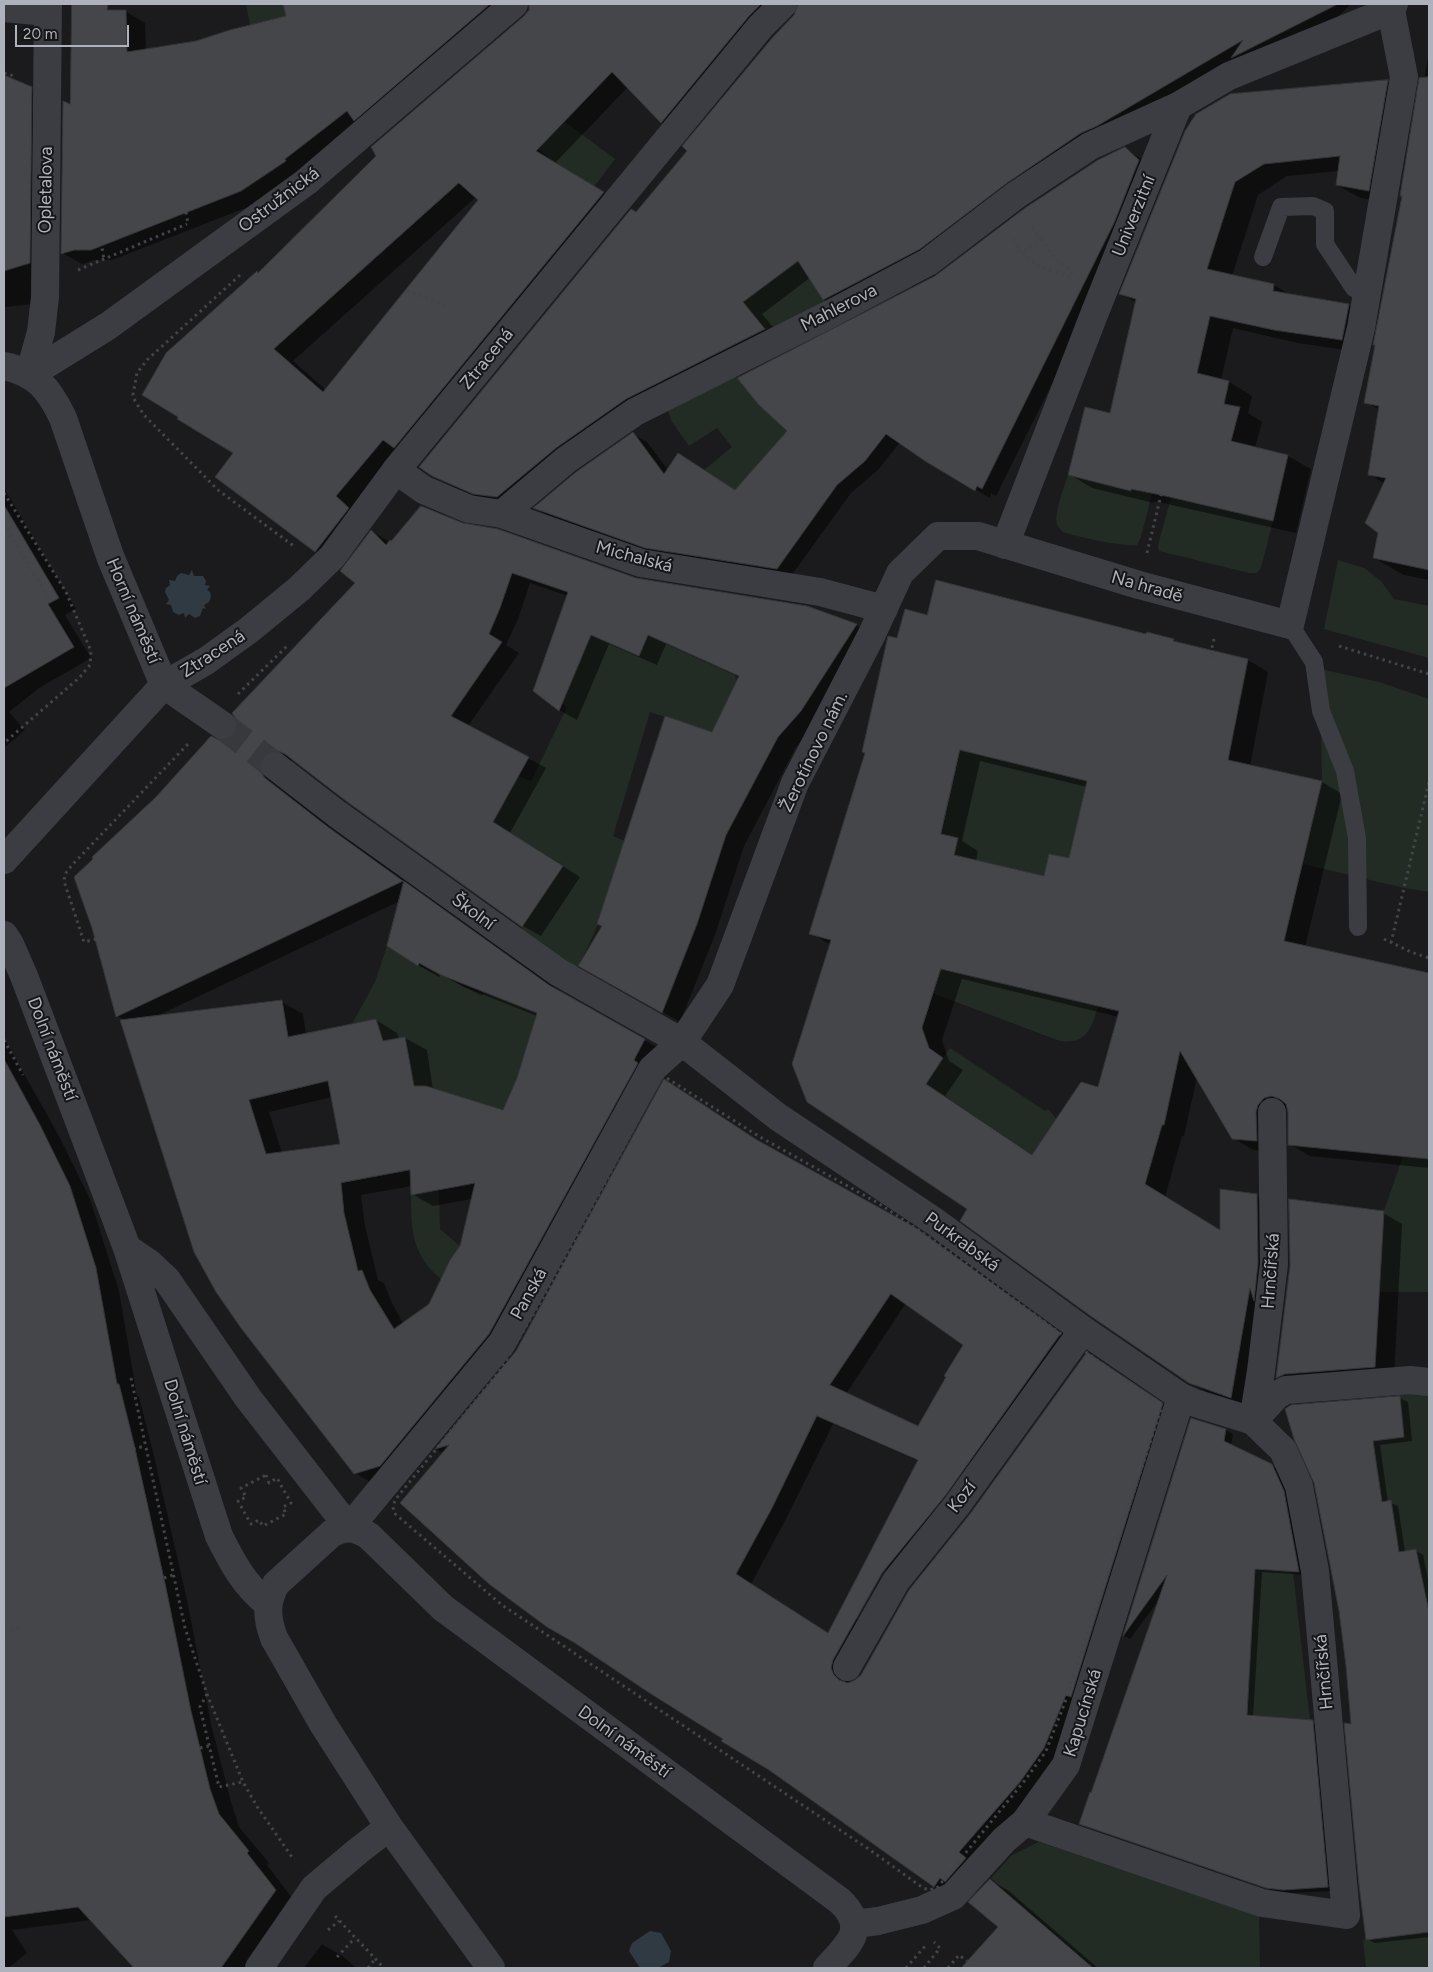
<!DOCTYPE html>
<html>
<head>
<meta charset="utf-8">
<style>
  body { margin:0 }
  #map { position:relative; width:1433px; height:1972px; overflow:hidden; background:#1b1b1d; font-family:Figtree,sans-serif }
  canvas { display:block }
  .frame { position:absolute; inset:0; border:5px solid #aeb2bc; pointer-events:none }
  .scale { position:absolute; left:15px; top:25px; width:114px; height:22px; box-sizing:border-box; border:2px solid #aeb2bc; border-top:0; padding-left:6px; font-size:15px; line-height:18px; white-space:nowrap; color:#aeb2bc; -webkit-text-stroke:4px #161618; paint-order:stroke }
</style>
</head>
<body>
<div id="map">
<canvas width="1433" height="1972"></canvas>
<div class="frame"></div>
<div class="scale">20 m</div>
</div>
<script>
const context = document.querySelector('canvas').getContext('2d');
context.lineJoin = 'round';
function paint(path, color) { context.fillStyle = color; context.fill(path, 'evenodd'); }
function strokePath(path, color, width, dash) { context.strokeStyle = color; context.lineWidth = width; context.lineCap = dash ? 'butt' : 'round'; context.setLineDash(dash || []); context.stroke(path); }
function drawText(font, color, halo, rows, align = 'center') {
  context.font = font + ' Figtree,sans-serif'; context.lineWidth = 4; context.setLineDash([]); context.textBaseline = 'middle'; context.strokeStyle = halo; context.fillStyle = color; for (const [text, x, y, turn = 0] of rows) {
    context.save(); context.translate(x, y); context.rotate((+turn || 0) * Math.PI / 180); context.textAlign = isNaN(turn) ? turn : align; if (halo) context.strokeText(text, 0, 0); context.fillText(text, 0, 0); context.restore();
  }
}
const green = new Path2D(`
  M246,4h37l3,12 -36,9z
  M561,119l54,40 -21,28 -43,-27 -17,-15z
  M797,259l28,43 -57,31 -25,-31z
  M732,372l26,32 29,27 -21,24 -28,55 -34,-40 28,-23 -15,-19 -28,18 -17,-24 -6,-16z
  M1068,475l62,16 1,-2 21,5 -11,43 -4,8c-12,2 -61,-8 -73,-13 -3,-1 -6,-5 -7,-8 -3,-11 7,-37 11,-49z
  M1171,498l102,23 -12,47 -4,5h-8l-90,-22 -1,-6z
  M1338,560l26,8 17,13 13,18 35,7v52l-105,-29z
  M648,634l87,39 1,9 -24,50 -62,-20 -37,124 14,6c-10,14 -10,31 -16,47 -10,29 -21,56 -36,82l-57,-37 45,-69 -41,-25 -33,-10 24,-43 -2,-3 5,-9 15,6 36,-74 -5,-3 30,-69 47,21z
  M1320,669l59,13 50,17v193l-25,-4 -101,-24 19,-83z
  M946,736l152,36 -31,130 -152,-36z
  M387,946l30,19 24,10 41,21 3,-7 30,12 22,12 -20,65 -14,32 -72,-23 -17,-1 -9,-49 -22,4 -31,-17 23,-42z
  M910,961l188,45c-6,21 -11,39 -38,35l-157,-59z
  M950,1048l95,63 3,-2 20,23 -24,31 -118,-79z
  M1403,1156l26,3v133h-50l5,-81z
  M439,1190l1,39 20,17 -19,33c-29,-24 -30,-49 -30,-84z
  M1429,1391v209h-2l-11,-51 -17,3 -17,-50 -9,-61 31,-4 -4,-45z
  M1248,1569l45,3 17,148 -71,-6z
  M1039,1842l220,74 1,52h-166l-103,-90 21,-23z
  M1429,1932v36h-63l-3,-28z`);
const water = new Path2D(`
  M192,570l2,6h9l3,5 -1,4 5,1 -3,4 3,2c2,6 0,11 -6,13l2,4 -3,-1 -3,8 -5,2 -6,-4 -4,4 -1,-5 -5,2 -6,-3 -2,-7 -5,-1 3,-4 -4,-8 1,-4 4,-3 -1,-5 6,1 2,-5 4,-3 8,2z
  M650,1931l11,2 10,18 -2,11 -11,6h-18l-11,-17 3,-8z`);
const shadow = new Path2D(`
  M285,4h238l-262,198 -149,58h-17l-13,4 -20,-11 10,-147 53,-95 20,12 1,27 51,-8 91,-25z
  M530,4h262l-111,130 -20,-12 -33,-35 -73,76 68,42 -288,357 -19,-11 -81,-98 25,-179 265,-257 5,-8zM476,197l3,3 -153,190 -33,-29z
  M799,4h552l-30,29 -79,30 -398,247 -20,-11 -13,-22 -49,37 22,26 -290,165 -41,-18 -21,-12 205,-261 158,-199z
  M1429,52v528l-25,-5 -30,-17 11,-74 -16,-10 11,-64 -14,-8z
  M4,82l6,4 21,2 23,14 -11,201 -39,4z
  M1387,82l23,13 -18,108 -32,-5 -23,-13 2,-14 -52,5 -29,19 -26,81 42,9 18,11 57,9 23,13 -7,35 -67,-10 -65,-15 -12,52 8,2 23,14 -4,17 14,9 -7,26 33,8 23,13 -15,64 -111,-25 -31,-7v2l-62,-15 -23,-14 42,-60 26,-111 -16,-9 65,-163z
  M1125,149l20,12 -17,70 -132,265 -5,-3 -1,5 -64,-38 -26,-18 -21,27 -28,24 -60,83 -131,-21 -112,-39 -13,-8 98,-74 14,8 21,28 68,21 200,-214z
  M4,488l72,121 -11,6 26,43 -52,30 -30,24 16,18 -21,18z
  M463,525l173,54 220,46 18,10 -55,86 -23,26 -52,99 -29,89 -35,87 -100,-57 133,-232 26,-56 -73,-33 -9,21 -48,-21 -32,76 -18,-10 -25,-20 34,-94 -38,-13 -12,36 -12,26 13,8 -51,73 78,42 -36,65 70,44 -39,59 -18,-10 -176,-126 -52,-40 -7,1 -10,22 5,7 63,48 223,159 96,55 -155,294 -134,139 -21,-12 -229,-452 -9,-5 104,-274 9,-2 6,-5 121,-152 15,-51 18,10zM400,901l18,64 21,12 2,-3 23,13 73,29 -19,62 -14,33 -71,-21 -6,-40 -22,-12 -6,1 -2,-6 -21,-13 -70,14 -3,-20 -21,-12 -127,15zM332,1097l10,48 -60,8 -13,-41zM412,1186v8l21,12 39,-7 -11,47 -31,58 -27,19 -11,-20 -8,-20 -6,-3 -13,-54 -4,-31z
  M927,616l220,19 26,5 7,4 68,16 20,12 -18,94 72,16 20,12 -37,153 124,27v194l-119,-12 -21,-12 -1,-35h-3l-8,43 -24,-2 -20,-12 -36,-61 -13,59h-2l-17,61 56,35v-41l36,5 20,11 -25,202 -42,-15 -21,-12 -220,-174 -138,-263 -20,-12 56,-180 31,-113zM980,761l107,26 -17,72 -25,19 -69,-17 2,-10 -16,-10zM962,979l157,38 -20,72 -66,66 -88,-59 18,-26 -14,-9 -7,-21z
  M4,1038l56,100 30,61 29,92 18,105 2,1 15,59 33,144 24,124 20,78 8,25 30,36 -2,2 29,38 -46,65h-114l-45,-48 -79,10 15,23 -19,15h-4v-632l24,-9 -24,-6z
  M768,1148l164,91 144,104 -229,334 2,7 7,-3 6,-5 109,-161 116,-162 91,60 -119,344 -24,33 -85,104 -16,-8 -209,-147 -281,-286 -8,-4 81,-98zM906,1303l59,41 -46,84 -73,-34zM833,1424l85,37 -89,173 -78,-50 36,-67zM884,1567l3,1 -29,51h-2z
  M1383,1213l19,11 -8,154 -98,10 -18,-11z
  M1400,1398l8,4 4,39 -32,4 8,57 10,4 7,46 10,-2 8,5 6,29v353l-54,6 -8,-4 -20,-273 -7,-55 -24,-128z
  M1192,1420l34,10 7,4 -2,11 48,25 12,26 15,79 -44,-3 -9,145 59,5 7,4 15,165 -43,2 -17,-2 -187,-64 -7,-4 79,-223 -29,39 -6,-3z
  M990,1880l19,11 89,77h-135l36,-41z
  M322,1944l22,13 12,11h-52z`);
const building = new Path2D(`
  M72,4h36l-1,6h19l1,42 69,-11 34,-11 56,-14 -3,-12h207l-136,117 -7,-10 -62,48 1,2 -45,30 -150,59h-17l-13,4 2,-153 7,3z
  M529,4h232l-12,12 -88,107 -49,-51 -76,79 68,41 -210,256 -11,-8 -47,56 13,12 -34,44 -100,-75 18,-24 -56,-34 1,-2 -36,-22 24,-42 91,-82 1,2 118,-117 -5,-9 153,-131 5,-6zM459,183l19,17 -155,192 -49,-43z
  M798,4h540l-107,54 12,-18 -146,86 -16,7 -74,50 -87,66 -97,51 -25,-39 -55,41 22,27 -139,70 -70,49 -59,49 -24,-3 -41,-18 -13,-9 212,-258 5,3 51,-61 -5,-5 91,-109 21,-22z
  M4,75l28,12 -2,176 -26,8z
  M1429,77v493l-56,-12 5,-25 -13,-10 21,-45 -18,-3 11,-69 -15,-3 11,-58h-2l29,-149h-2l19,-118z
  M1388,80l-19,111 -33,-6 4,-29 -76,8 -29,18 -28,87 67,15 -1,7 76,13 -7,36 -68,-10 -64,-14 -13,57 32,8 -5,23 16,3 -9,34 57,14 -15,66 -112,-26 -30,-6v2l-63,-16 17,-68 25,6 26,-114 -17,-5 66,-163 11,-17 34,-20z
  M1125,147l14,13 -25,63 -132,266 -5,-3 -2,5 -50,-30 -39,-27 -21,27 -28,24 -60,84 -132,-21 -112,-40 43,-36 57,-40 31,42 14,-21 57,37 52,-59 -29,-27 -21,-26 198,-102 90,-68 73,-48z
  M4,505l55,93 -11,6 26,43 -70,41z
  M421,506l42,17 35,6 138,49 171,28 50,18 -56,87 -23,26 -52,98 -29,89 -35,89 -84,-47 24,-40 -5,-2 68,-208 47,16 27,-56 -91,-41 -9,21 -48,-21 -32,76 -26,-20 35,-99 -56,-19 -12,35 -11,26 13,8 -51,74 78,41 -36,65 70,44 -41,61 -176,-126 -61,-47 -7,-3h-8l-7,5 -3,7v8l5,7 63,49 75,54 -287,136 -24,-89 -18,-51 19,-18 -1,-2 64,-60 55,-61 10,5 8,-2 6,-5 3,-8 -2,-7 -4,-6 123,-130 -15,-12 31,-41 15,15 4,-5 1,1z
  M936,580l210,54 1,-2 27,7 -1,2 75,18 -20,101 94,21 -38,160 145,32v186l-141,-14v-33l-2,-8 -6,-5 -8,-3 -8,2 -6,7 -2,7 1,29 -25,-2 -52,-88 -16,74h-2l-17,59 75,46v-41l37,5 1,69 -4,38 -4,-13 -19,110 -42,-15 -97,-66 -132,-96 7,-12 -160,-107 -15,-38 39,-124 -22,-6 56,-181 -3,-1 26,-116 9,2 8,-29 22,6zM960,750l127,31 -18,77 -20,-4 -5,22 -90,-21 4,-17 -17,-4zM941,969l178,42 -21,76 -17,-5 -49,73 -106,-71 17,-26 -14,-10 -7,-20z
  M404,881l145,104 96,54 -11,21 4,3 -149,271 -109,132 -26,8 -113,-146 -25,-36 -22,-40 -74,-232 162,-20 6,37 88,-18 7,22 22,-4 9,49h12l77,24 14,-32 20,-65 -96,-38 -22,-12 -1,3 -31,-20zM328,1081l12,63 -74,10 -17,-54zM410,1170l1,25 64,-12 -15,63 -10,14 -21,44 -35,25 -24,-39 -8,-20 -4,1 -14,-58 -3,-30z
  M4,1059l36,66 30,61 26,82 21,116h2l15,60 32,144 25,123 19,78 9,25 30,37 -2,2 29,37 -55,78h-87l-56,-61 -74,10z
  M664,1079l93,61 159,88 145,105 -116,163 -63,77 -49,87 -2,8 3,7 5,5 9,3 7,-3 6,-5 48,-85 61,-76 117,-162 76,51 -92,294 -5,-2 -22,53 -24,34 -61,70 7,6 -21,24 -5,-4 -6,9 -165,-117 -48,-29 2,-2 -75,-47 -73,-49 -28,-16 -58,-43 -89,-81 49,-58 -14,4 81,-98zM891,1294l72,51 -19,31 2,1 -28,49 -88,-41zM817,1416l101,44 -90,173 -92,-59 36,-66z
  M1289,1199l95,12 -9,156 -90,7 -9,4 14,-112z
  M1400,1396l4,41 -31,4 9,61 9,-2 8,52 17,-3 13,63v320l-63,8 -7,-55 -15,-162 7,1 -5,-58 -7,-55 -25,-128 -20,-44 -9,-30 6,-4z
  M1191,1418l35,11 -2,12 48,23 12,27 15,81 -44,-3 -8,146 66,5 15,167 -45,3 -17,-2 -187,-64 11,-32 1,1 76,-218 -44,61z
  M990,1879l103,89h-132l37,-41 -30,-25z`);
const streetTunnel = new Path2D(`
  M222,725l53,41`);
const path = new Path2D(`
  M4,73l10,3
  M186,212l2,12
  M1013,239l9,14 19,-14 -10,-12
  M1041,239l10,15 24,21
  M101,242l3,18
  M1022,253l18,14 32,11
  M78,270l109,-46
  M240,275l-93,85 -10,13 -4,22 2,6 9,14 74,75 77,57
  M407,291l38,14
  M4,493l62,99 25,59 -1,14 -10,12 -76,66
  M4,523l46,78
  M1147,553l14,-58
  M1214,639l-4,17 7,1
  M1339,646l90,28
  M238,694l49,-48
  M96,939l-12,3 -20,-61 1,-7 8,-10 116,-121
  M1384,939l27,13 18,6
  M1391,943l38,-161
  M4,1040l19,35
  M661,1077h4l95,60 118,66 72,48 123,92 89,63 -98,299 -18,46 -20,28 -89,109 -8,2 -6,-2 -53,-38 -368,-245 -108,-92 -1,-6 2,-7 106,-131 56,-95z
  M131,1378l54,250 22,66 36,88 15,26 36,52
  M133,1449l12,-3
  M266,1475l3,8 8,-5 14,25 -8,4 3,7 -23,12 -4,-6 -8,4 -13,-23 8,-4 -5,-9z
  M164,1578l9,-3
  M4,1632l17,-5
  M207,1694l-7,13 19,80 23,-5
  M200,1748l9,-2
  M335,1916l49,52
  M328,1930l11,-9
  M337,1957l18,-19
  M368,1968l7,-9
  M906,1968l21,-24
  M924,1968l16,-20 -6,-6
  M948,1968l11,-13 8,6`);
const lane = new Path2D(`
  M1263,257l18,-50 32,-1 12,5v33l29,44 13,5
  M1290,625l24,37 7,49 24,60 12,67 1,89`);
const street = new Path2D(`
  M4,8l43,4
  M4,366c33,7 45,23 59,52l47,138 54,129
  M29,375l79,-49 198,-144 208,-178
  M29,375l12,-43 4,-35 3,-293
  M396,470l28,20 45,19 33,5 139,49 179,29 64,17
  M502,514l64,-54 69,-48 195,-98 98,-52 88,-67 74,-49 88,-40 51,-30 162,-66
  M1005,545l90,-233 83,-206
  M164,685l58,40
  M275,766l62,48 221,158 124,70 96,75 156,104 149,109 98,67 14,6 58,18 30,29 16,36 16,85 31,344 -84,-12 -237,-81
  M4,860l160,-175 42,-24 43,-31 50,-41 33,-32 64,-87 365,-444 22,-22
  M4,935l6,9 14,32 103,272 92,288c13,26 25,49 48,67
  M127,1248l22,15 18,17 81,118 101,130
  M1253,1421l8,-50 13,-107 -2,-152
  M1253,1421l24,-26 9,-5 124,-10 19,2
  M349,1528l153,-185 150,-274 30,-27 38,-57 75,-202 77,-149 28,-61 38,-37h40l161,49 151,40 71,-297 41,-239 2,-12 -13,-67 3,-6
  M847,1667l49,-86 61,-76 126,-175
  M855,1924l23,-3 44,-11 31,-14 51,-56 21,-18 41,-57 115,-368
  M259,1968l55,-80 44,-37 31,-24
  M491,1968l-102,-141 -66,-103 -49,-86c-7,-19 -9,-35 2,-54l55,-50c14,-8 24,-7 38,2l74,72 397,293c29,28 8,44 -13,67`);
const streetNames = [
  ["Opletalova",46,190,-89],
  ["Ostružnická",279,200,-37],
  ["Univerzitní",1134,216,-68],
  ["Mahlerova",839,308,-27],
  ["Ztracená",487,359,-51],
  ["Michalská",634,557,15],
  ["Na hradě",1147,587,16],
  ["Horní náměstí",133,611,67],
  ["Ztracená",213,654,-33],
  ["Žerotínovo nám.",814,752,-64],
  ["Školní",473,912,36],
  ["Dolní náměstí",52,1049,69],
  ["Purkrabská",962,1242,36],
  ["Hrnčířská",1271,1271,-86],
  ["Panská",529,1294,-61],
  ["Dolní náměstí",185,1432,73],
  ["Kozí",962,1497,-53],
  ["Hrnčířská",1324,1672,-95],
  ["Kapucínská",1083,1713,-73],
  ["Dolní náměstí",624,1742,36]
];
paint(green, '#222c24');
paint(water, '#303a42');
paint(shadow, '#0007');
paint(building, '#45464a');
strokePath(building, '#353539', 1);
strokePath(streetTunnel, '#38393d', 28, [28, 14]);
strokePath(path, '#424449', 3, [2.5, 4]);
strokePath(lane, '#3c3d42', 18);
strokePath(street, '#3c3d42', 28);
drawText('18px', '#aeb2bc', '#161618', streetNames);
</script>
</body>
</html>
